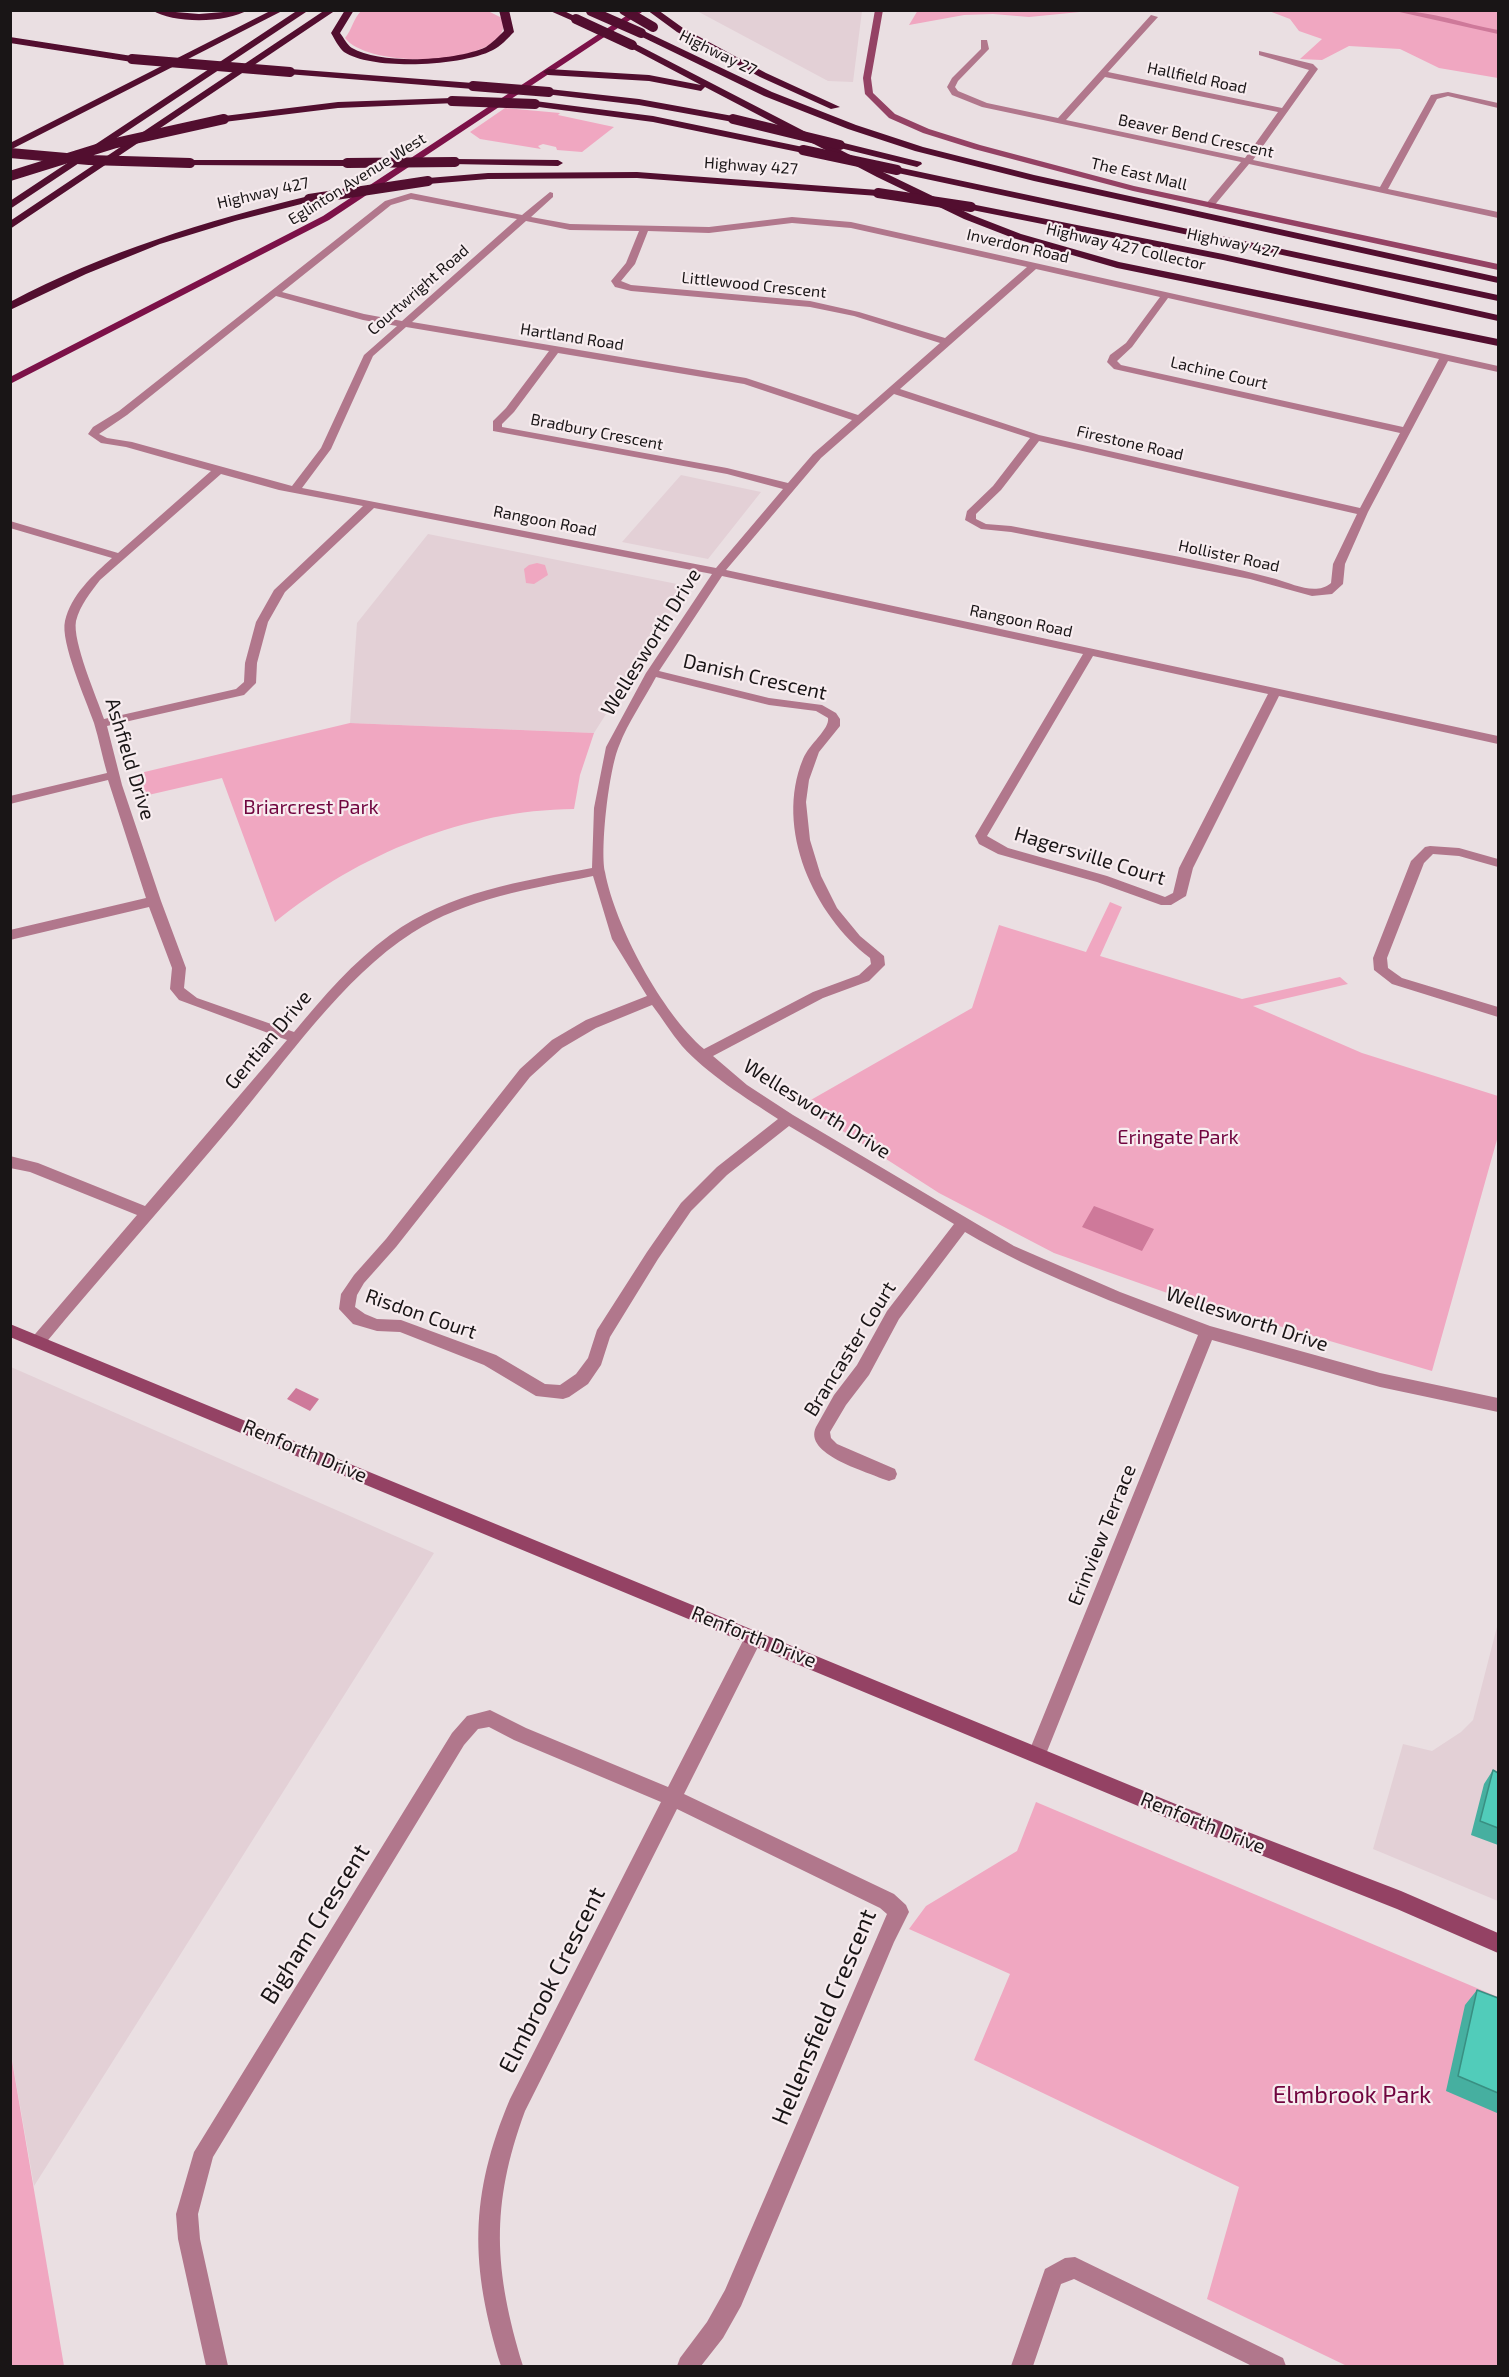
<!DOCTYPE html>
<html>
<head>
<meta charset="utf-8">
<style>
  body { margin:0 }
  #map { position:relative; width:1509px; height:2377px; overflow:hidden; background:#eadfe2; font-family:"Exo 2",sans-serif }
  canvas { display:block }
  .frame { position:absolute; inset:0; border:12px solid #191516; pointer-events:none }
</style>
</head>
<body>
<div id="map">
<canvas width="1509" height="2377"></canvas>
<div class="frame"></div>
</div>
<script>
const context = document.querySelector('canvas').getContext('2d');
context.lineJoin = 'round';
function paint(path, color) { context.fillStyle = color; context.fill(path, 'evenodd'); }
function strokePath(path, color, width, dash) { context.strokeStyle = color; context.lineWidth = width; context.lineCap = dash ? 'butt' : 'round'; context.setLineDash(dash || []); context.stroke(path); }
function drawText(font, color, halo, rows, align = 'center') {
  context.font = font + ' "Exo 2",sans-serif'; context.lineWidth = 4.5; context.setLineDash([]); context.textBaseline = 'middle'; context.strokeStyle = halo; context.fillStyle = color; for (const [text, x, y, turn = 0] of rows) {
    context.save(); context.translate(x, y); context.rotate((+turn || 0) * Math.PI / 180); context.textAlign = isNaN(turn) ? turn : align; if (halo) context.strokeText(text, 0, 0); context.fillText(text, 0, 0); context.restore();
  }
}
const built = new Path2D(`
  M697,11h165l-9,71 -25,-1z
  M681,475l80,17 -53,67 -86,-17z
  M428,534l259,52 -93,147 -244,-10 7,-100z
  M11,1367l423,186 -400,633 -24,-138z
  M1498,1623v278l-125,-52 30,-105 29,7 29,-19 12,-12z`);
const green = new Path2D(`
  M918,10h172v1l-61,6 -36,-3 -29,1 -55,10z
  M361,11h127l16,8c6,49 -135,51 -159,19 7,-8 8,-19 16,-27z
  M1269,11h229v67l-59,-10 -39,-19 -51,-3 -27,14 -22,-1 22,-20 -23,-8 -9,-12z
  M505,108l55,5 -2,2 56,12 -32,25 -25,-2 -1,-3 -13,-3 -5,2 3,3 -61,-10 -10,-7z
  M537,563l8,2 3,10 -14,9 -8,-1 -2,-14 5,-4z
  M350,723l244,10 -14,42 -6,34c-109,1 -215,45 -299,113l-53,-144 -78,18 -8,-22z
  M1110,902l12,5 -22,49 142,43 98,-22 8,7 -95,22 109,47 136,43v40l-66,235 -259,-76 -119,-42 -115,-60 -137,-88 170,-97 27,-83 87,27z
  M1036,1802l462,195v369h-151l-140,-67 32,-112 -265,-127 36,-86 -101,-45 17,-23 91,-55z
  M10,2049l54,317h-53z`);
const water = new Path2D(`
  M1395,11c35,-1 69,13 103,19v4z
  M1094,1206l60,23 -12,22 -60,-24z
  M296,1388l23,11 -9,12 -23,-12z`);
const street = new Path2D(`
  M1151,15l7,2 -50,55 174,36 27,-38 -50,-15v-4l54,13 5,5 -65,91 127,27 51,-92 17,-3 50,11v5l-50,-12 -11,3 -49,90 110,23v6l-249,-54 -36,43 -3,1 -5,-3 36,-43 -259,-55 -30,-12 -5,-8 5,-9 29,-29v-9h6l2,9 -31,32 -3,6 3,4 29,12 71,15zM1105,77l173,35 -33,46 -179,-38z
  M550,192l3,1v4l-22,20 39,7 139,3 83,-10 59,5 647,144v6l-50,-11 -80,151 -23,52 -2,20 -11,10 -20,2 -62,-17 -239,-47 -30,-3 -16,-9 2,-9 26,-25 37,-48 -136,-44 -73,64 -95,112 772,166v8l-219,-48 -86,172 -7,28 -15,9h-10l-64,-23 -99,-28 -19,-10 -4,-8 108,-182 -361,-78 -63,95 110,27 53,7 14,8 4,6v7l-21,26 -10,28 -3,22 4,38 11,36 16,32 23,28 24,20 1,9 -16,16 -46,17 -110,58 34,29 46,30 221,131 106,46 90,34 170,47 118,25v14l-118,-25 -168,-47 -166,414 -2,6 -7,3 -7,-3 -2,-6 170,-419c-79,-31 -160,-60 -233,-103l-66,87 -30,56 -23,30 -16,27 1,6 6,6 58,25 2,5 -2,5 -6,2 -6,-2c-18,-8 -80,-25 -67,-52l18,-32 23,-30 30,-54 67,-87 -165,-98 -62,49 -36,36 -33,48 -48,78 -9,28 -13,19 -19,13 -6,2 -27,-3 -52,-31 -84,-33 -23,-1 -24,-7 -14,-15 2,-15 13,-19 32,-36 134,-170 32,-29 34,-20 61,-24 -35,-57 -19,-63c-63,13 -126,22 -181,57 -69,44 -127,129 -179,191 -63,75 -127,146 -189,221l-6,1 -6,-1 -2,-5 107,-125 -107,-43 -20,-4v-12l28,7 107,43 142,-166 -108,-40 -9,-11 2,-21 -23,-61 -139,33v-10l136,-32 -38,-118 -98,24v-8l97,-23c-5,-17 -8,-34 -13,-50 -8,-23 -34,-81 -29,-102 6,-26 28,-46 47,-63l-102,-30v-7l108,32 93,-82 -85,-24 -25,-4 -13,-9 5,-7 26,-16 266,-210 26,-8 111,22zM411,199l106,20 -115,102 -38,-7 -82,-22 109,-87zM526,221l44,9 69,1 -13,32 -15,18 4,6 16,4 179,16 44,9 86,27 -82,72 -112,-37 -334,-56zM792,223l59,5 176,39 -82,71 -86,-26 -49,-11 -179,-16 -10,-4 14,-17 13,-33 61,2zM1036,269l124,28 -34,46 -16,12 -3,7 7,7 286,64 -40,75 -321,-73 -139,-46zM276,296l87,24 34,6 -33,29 -43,93 -29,38 -160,-44 -25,-4 -8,-4 28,-19zM1168,298l271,61 -36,68 -282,-62 -4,-4 15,-14zM406,327l143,24 -43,57 -13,13v10l234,43 56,15 -67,79 -414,-80 29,-39 42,-93zM558,353l186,31 108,36 -39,34 -25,29 -61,-15 -225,-41v-3l12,-12zM1039,441l318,73 -24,50 -2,19c-15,13 -38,1 -55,-4 -86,-23 -178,-36 -265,-53l-25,-2 -10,-5v-5l25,-24zM221,474l58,16 84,16 -89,84 -18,32 -11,41 -1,19 -8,7 -132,30c-7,-21 -32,-78 -28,-98 4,-16 15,-29 24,-41zM374,508l338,66 -66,99 -40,74 -12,61 -2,60c-70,13 -143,24 -202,67 -37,27 -67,62 -96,97l-97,-34 -13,-10 2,-20 -25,-67 -39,-116 -15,-59 137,-31 12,-12 1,-20 11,-41 17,-30zM1093,656l175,38 -89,174 -6,25 -8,4 -58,-21 -99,-28 -21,-12zM656,677l113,28 47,6 12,7c2,11 -19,26 -25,41 -29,70 11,156 67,199l1,6 -12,11 -46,17 -109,57c-42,-36 -89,-123 -99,-177 -5,-24 4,-103 14,-126 9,-24 25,-46 37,-69zM652,1005c10,13 19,28 30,41 25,28 64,52 96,73l-61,48 -36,36 -34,49 -50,78 -9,28 -12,16 -16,11 -15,-1 -49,-29 -95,-35 -24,-1 -12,-5 -10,-7 2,-12 7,-12 32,-36 134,-170 32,-29 34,-20z
  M1430,846l29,2 39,11v8l-39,-11 -26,-2 -9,9 -37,95 1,10 14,10 96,29v10l-106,-33 -18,-14 -1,-12 38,-97 14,-14z
  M754,1629l6,2 3,6 -79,157 210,100 12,11 3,7 -15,30 -153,364 -18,32 -22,28h-24l3,-8 27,-36 18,-32 162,-376 -7,-6 -203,-99 -152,302c-35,95 -31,159 -2,255h-22c-31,-100 -32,-170 9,-267l151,-297 -147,-62 -25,-13 -11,2 -14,16 -251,412 -15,57 2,25 28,127h-22l-28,-127 -2,-25 18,-62 258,-419 15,-17 23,-6 36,18 142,59 80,-156z
  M1075,2257l208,101 3,8h-34l-178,-87 -13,5 -28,82h-22l34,-97 20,-11z`);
const secondary = new Path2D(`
  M875,10h8l-12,68 2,15 22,21 34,15 51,16 154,41 364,78v6l-365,-79 -159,-42 -51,-16 -34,-15 -24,-24 -2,-16z
  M10,1324l1168,481 223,86 97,42v20l-101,-44 -230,-91 -1157,-481z`);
const primary = new Path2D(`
  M635,10h10l-316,210 -319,164v-7l313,-161z`);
const highway = new Path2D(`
  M152,10l47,4 49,-4c-21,13 -75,14 -96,0z
  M272,10h12l-274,140v-7z
  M298,10h11l-299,199v-8z
  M325,10h11l-326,219v-8z
  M345,10h9l-14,23c4,5 7,12 12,15 29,17 104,13 134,-1 6,-4 13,-11 18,-16l-5,-21h10l5,22c-6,6 -14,15 -21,18 -30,16 -120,21 -149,2 -5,-4 -10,-14 -13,-19z
  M548,10h14l19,9 -8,2z
  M647,10h11l25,18 83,45 74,34 -9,2 -71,-32 -83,-45z
  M638,31h6l128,61 84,33 67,22 111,28 464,102v6l-464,-102 -119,-30 -67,-22 -84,-33 -126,-61z
  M10,37l122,19 5,3 -5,3 -122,-19z
  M632,42l253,131 87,42 49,19 98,28 379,77v7l-381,-78 -104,-30 -49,-19 -87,-42 -172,-90 -4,4 -52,-10 -101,-6 -5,-3 5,-3 101,6 52,10 -72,-38 -2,-2z
  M290,69l183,14 5,3 -5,3 -186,-15v-4z
  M549,89l90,10 94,17 5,3 -5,3 -94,-17 -94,-11v-4z
  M452,98l4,1v4l-118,5 -114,14 -5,-3 5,-3 114,-14z
  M535,101l118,15 150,31 5,3 -5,3 -150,-31 -122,-16 -1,-2z
  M840,142l81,20 1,2 -5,3 -81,-20 -1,-2z
  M455,159l103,1 5,3 -5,3 -107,-2v-4z
  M190,160h157l5,3 -5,3 -161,-1v-4z
  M897,167l601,128v6l-605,-129v-4z
  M637,172l241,18 5,3 -5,3 -241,-18 -149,1 -60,5 -5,-3 5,-3 60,-5z
  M309,196l5,3 -1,2 -78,20 -75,23 -74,30 -76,36v-8c95,-50 195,-81 299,-106z
  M971,204l252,50 275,61v6l-275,-61 -256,-51 -1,-2z`);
const highwayBridge = new Path2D(`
  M624,10l29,17
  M591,11l50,22
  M576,19l56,26
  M132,59l158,13
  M473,86l76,6
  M452,101l83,3
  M733,119l107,26
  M803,150l94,20
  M10,153l79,7 101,3
  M347,163l108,-1
  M10,176l106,-33 108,-24
  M878,193l93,14
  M309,199l119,-18`);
const wall = new Path2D(`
  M1493,1770l5,3v72l-27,-10 13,-51z
  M1477,1990l21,8v112l-1,3 -51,-22 19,-86z`);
const building = new Path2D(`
  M1493,1770l5,3v55l-18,-7z
  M1477,1990l21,8v95l-40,-17z`);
const farStreetnames = [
  ["Highway 27",718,53,26],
  ["Hallfield Road",1197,78,12],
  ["Beaver Bend Crescent",1196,136,12],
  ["Highway 427",751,166,4],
  ["The East Mall",1139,174,13],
  ["Eglinton Avenue West",357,179,-32],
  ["Highway 427",263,193,-13],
  ["Highway 427",1233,243,12],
  ["Inverdon Road",1018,246,13],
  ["Highway 427 Collector",1126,247,13],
  ["Littlewood Crescent",754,285,6],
  ["Courtwright Road",418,290,-41],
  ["Hartland Road",572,337,9],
  ["Lachine Court",1219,373,13],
  ["Bradbury Crescent",597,432,11],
  ["Firestone Road",1130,443,13],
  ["Rangoon Road",545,521,11],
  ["Hollister Road",1229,556,12],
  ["Rangoon Road",1021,621,12]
];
const streetNames = [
  ["Wellesworth Drive",651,642,-58],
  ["Danish Crescent",755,677,13],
  ["Ashfield Drive",130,759,73],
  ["Hagersville Court",1090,856,17],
  ["Gentian Drive",268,1040,-50],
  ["Wellesworth Drive",817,1109,32],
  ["Risdon Court",421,1314,19],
  ["Wellesworth Drive",1247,1319,18],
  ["Brancaster Court",850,1349,-58],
  ["Renforth Drive",305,1451,23],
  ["Erinview Terrace",1102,1535,-68],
  ["Renforth Drive",754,1637,22],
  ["Renforth Drive",1203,1823,22]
];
const parkNames = [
  ["Briarcrest Park",311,807],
  ["Eringate Park",1178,1137]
];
const nearStreetnames = [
  ["Bigham Crescent",315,1924,-58],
  ["Elmbrook Crescent",552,1980,-63],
  ["Hellensfield Crescent",824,2017,-67]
];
const nearParknames = [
  ["Elmbrook Park",1352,2095]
];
paint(built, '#e3d0d6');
paint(green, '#f0a7c1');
paint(water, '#ce799a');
paint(street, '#b1778c');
paint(secondary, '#944264');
paint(primary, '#7c1148');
paint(highway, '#520e2f');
strokePath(highwayBridge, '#520e2f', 10);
paint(wall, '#46afa0');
paint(building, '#51ccba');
strokePath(building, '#398f82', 1.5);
drawText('16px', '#191516', '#f7ecef', farStreetnames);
drawText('20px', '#191516', '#f7ecef', streetNames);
drawText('20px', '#70053f', '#f7ecef', parkNames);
drawText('24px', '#191516', '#f7ecef', nearStreetnames);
drawText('24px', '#70053f', '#f7ecef', nearParknames);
</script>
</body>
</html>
